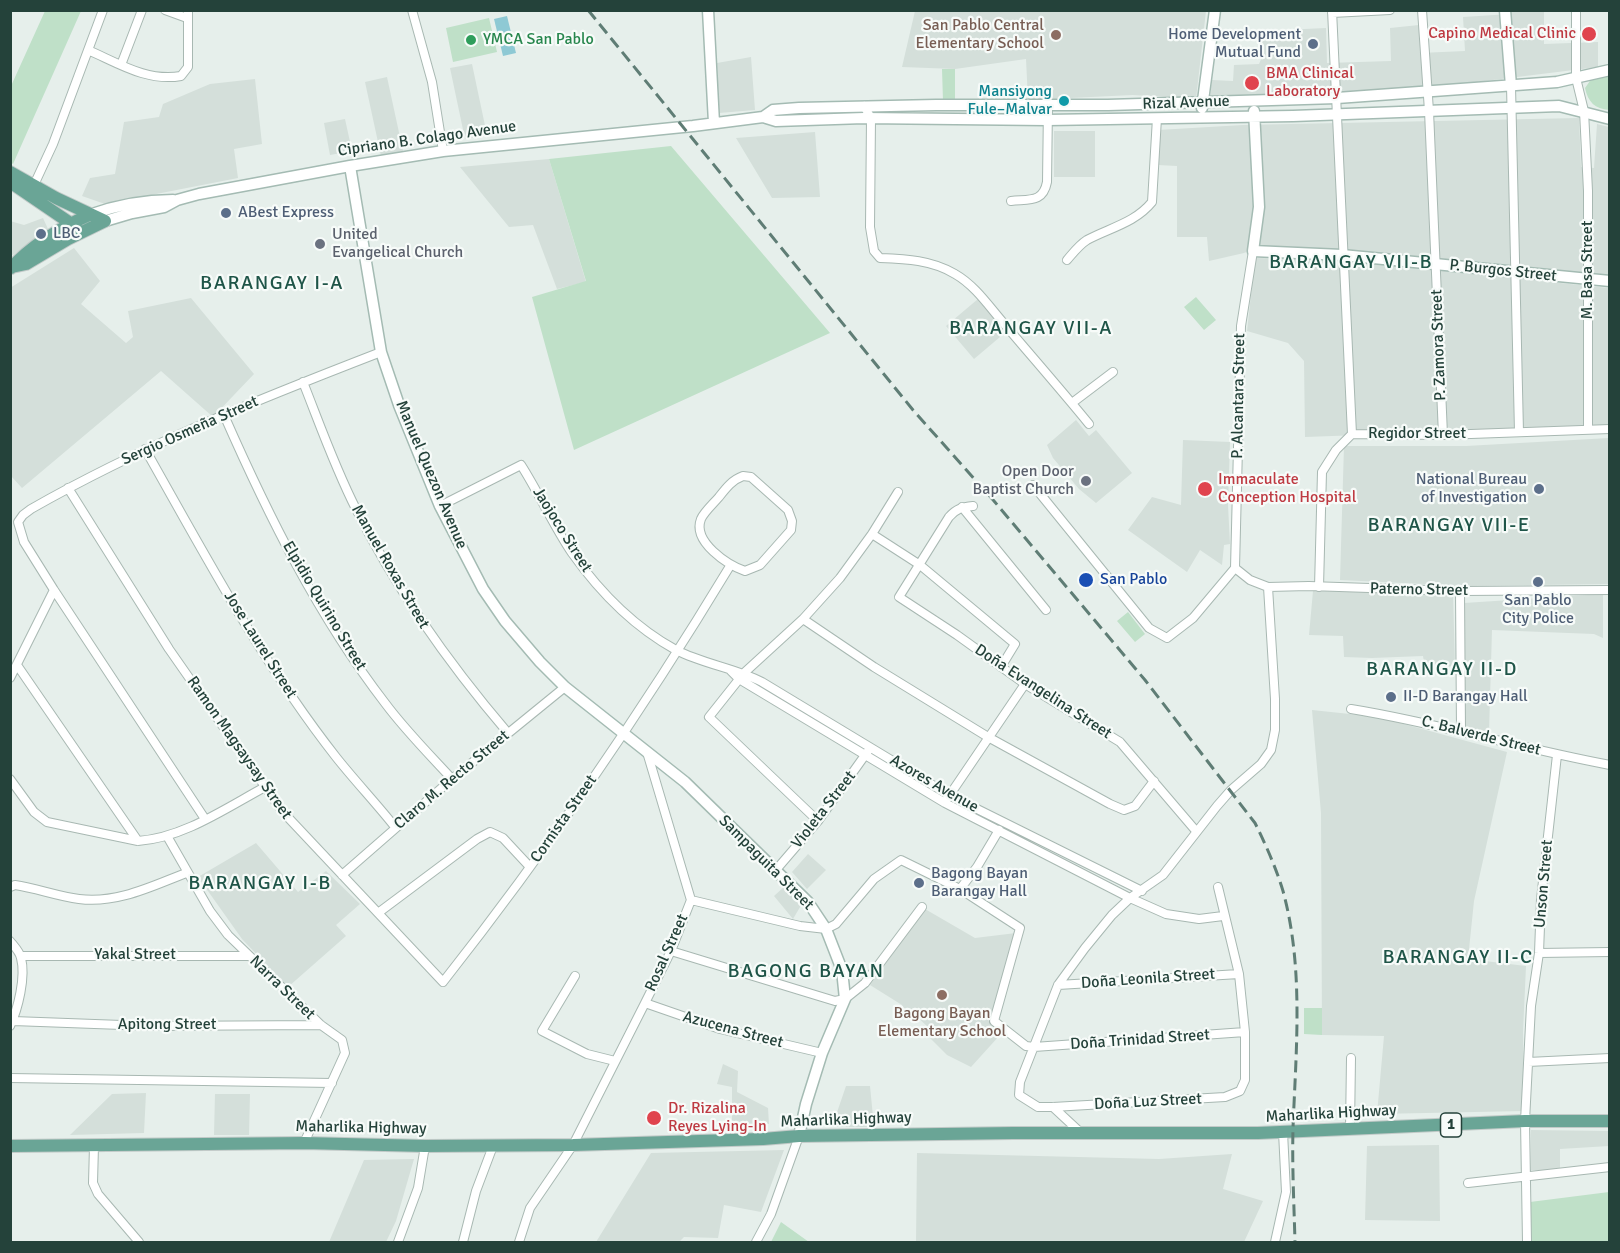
<!DOCTYPE html>
<html>
<head>
<meta charset="utf-8">
<style>
  body { margin:0 }
  #map { position:relative; width:1620px; height:1253px; overflow:hidden; background:#e6efeb; font-family:Signika,sans-serif }
  canvas { display:block }
  .frame { position:absolute; inset:0; border:12px solid #24423a; pointer-events:none }
</style>
</head>
<body>
<div id="map">
<canvas width="1620" height="1253"></canvas>
<div class="frame"></div>
</div>
<script>
const context = document.querySelector('canvas').getContext('2d');
context.lineJoin = 'round';
function paint(path, color) { context.fillStyle = color; context.fill(path, 'evenodd'); }
function strokePath(path, color, width, dash) { context.strokeStyle = color; context.lineWidth = width; context.lineCap = dash ? 'butt' : 'round'; context.setLineDash(dash || []); context.stroke(path); }
function drawText(font, color, halo, rows, align = 'center') {
  context.font = font + ' Signika,sans-serif'; context.lineWidth = 4.5; context.setLineDash([]); context.textBaseline = 'middle'; context.strokeStyle = halo; context.fillStyle = color; for (const [text, x, y, turn = 0] of rows) {
    context.save(); context.translate(x, y); context.rotate((+turn || 0) * Math.PI / 180); context.textAlign = isNaN(turn) ? turn : align; if (halo) context.strokeText(text, 0, 0); context.fillText(text, 0, 0); context.restore();
  }
}
const built = new Path2D(`
  M1544,10v34l54,-2v25l-178,22 -210,9 2,-18 21,1 1,-16 25,-1 3,-7 -1,-26 65,-3 1,35 64,-2 -1,-33 29,-3 1,28 45,-2 -2,-34 47,-3 1,-3z
  M915,11h291l-10,88 -63,-4 -105,5 -2,-41 -71,10 -53,-2z
  M751,57l4,53 -36,3 -2,-50z
  M472,64l15,71 -22,4 -15,-71z
  M387,77l16,74 -22,5 -16,-74z
  M255,79l7,65 -28,5 4,29 -133,26 -23,-8 8,-18 25,-4 9,-52 35,-5 4,-13 47,-20z
  M1579,118l2,49 13,1 3,-44 12,3v151l-272,-27 -77,-5 -16,7 -35,8 -2,-24h-30v-71l-19,-1v-35l85,-5z
  M345,119l7,32 -22,4 -6,-32z
  M1054,131h41v46h-41z
  M815,132l5,65 -48,1 -36,-60z
  M549,159l37,123 -29,7 -24,-64 -24,2 -49,-60z
  M43,218l5,11 -4,7 -33,20 -1,-35 14,4z
  M74,248l26,33 -19,23 45,39 7,-6 -5,-26 63,-13 63,76 -41,43 -52,-46 -139,117 -11,-12 -1,-188z
  M1255,258l82,2 272,28v138l-304,11 -1,-76 -16,-18 -41,-12z
  M978,299l19,23 -5,4 8,11 -26,22 -28,-33z
  M1076,420l13,16 7,-6 36,43 -36,30 -17,-14 -26,-31 -6,-13z
  M1609,438v146l-143,2 -126,-6 4,-134h122z
  M1183,440l47,2 -2,63 2,39 -6,1 -2,20 -22,-15 -13,22 -59,-42 24,-33 29,8z
  M1313,591l140,2 2,73 -30,2 -2,-12 -51,2 -28,-1 -1,-21 -34,-1z
  M1603,594v44l-9,-4 -102,-4 -3,102 -24,-5 -1,-124z
  M1312,710l66,7 129,35 -33,149 -6,58 58,7 -3,66 1,79 -147,3 7,-78 -62,-1 -1,-222z
  M256,843l42,49 28,-21 34,33 -24,21 10,11 -58,51 -46,-48 -44,-62z
  M808,854l18,16 -19,19 -15,-17z
  M785,886l18,16 -10,17 -19,-23z
  M925,909l50,29 41,-5 -25,85 2,8 7,9 -29,32 -24,-12 -21,-21 4,-5 -18,-17 -7,7 -8,-7 5,-7 -32,-20z
  M723,1064l15,7 -1,21 31,16 1,16 -37,1v-38l-15,-3z
  M846,1086h24l4,41h-42z
  M146,1093l-2,40 -74,2 42,-41z
  M215,1094h35l-1,41h-35z
  M1531,1130l78,1v15l-49,3v21h-29z
  M1439,1145l1,76 -75,-1 2,-74z
  M784,1150l-23,62 -37,-7 -6,33 -34,-1 -5,5h-83l55,-89z
  M917,1153l242,6 73,-5 -9,35 40,12 -19,41h-328z
  M414,1159l-18,62 -10,21h-57l35,-82z`);
const green = new Path2D(`
  M45,11h36l-68,153 -3,-2 1,-76z
  M489,18l8,34 -44,10 -7,-34z
  M942,69h13v32h-12z
  M1609,74v36c-14,-1 -21,-8 -24,-22l7,-10z
  M671,146l159,187 -256,117 -42,-153 54,-16 -37,-122z
  M1196,297l20,23 -12,10 -20,-23z
  M1128,612l17,22 -10,8 -18,-21z
  M1304,1008h18v27l-18,-1z
  M1609,1192v49l-78,1 -1,-40z
  M781,1222l28,20h-38z`);
const water = new Path2D(`
  M507,16l9,37 -13,3 -9,-37z`);
const street = new Path2D(`
  M165,10l22,8
  M412,10l20,72 11,69
  M1332,10l20,424
  M1422,10l7,101 14,324
  M1576,10v68l8,33 4,80v238
  M1332,13l58,-3
  M88,50c30,13 59,32 93,26l7,-9v-57
  M121,65l21,-55
  M1511,86l8,346
  M864,106l7,12 -1,109 4,24 6,7c26,1 52,2 75,16 21,12 35,34 51,52 28,33 56,65 83,98
  M34,185l19,-41 50,-134
  M1011,201c18,-2 32,2 36,-19l1,-76
  M1067,260c6,-7 12,-15 20,-20 22,-12 48,-17 65,-38l5,-84
  M303,382c17,43 32,86 53,127 41,82 93,155 152,224
  M1072,403l41,-31
  M224,415c44,100 94,201 161,288 20,27 44,51 67,76
  M145,449c59,104 117,214 191,308 19,24 40,46 59,70
  M743,476l8,1 37,33 4,11 -1,9 -31,35 -15,6c-17,-6 -53,-29 -44,-52 3,-7 12,-15 18,-22 7,-9 13,-17 24,-21z
  M1033,485l116,143 18,10 26,-20 42,-50 6,-242 12,-75
  M68,488l101,161 113,162 161,171c104,-132 200,-272 287,-416
  M440,506l81,-41c18,28 32,60 51,88 27,38 62,74 104,97 27,14 59,18 86,32l187,113 193,96
  M973,506c-11,1 -17,3 -24,11l-50,80 58,38 68,49 95,58 76,89
  M962,507l84,103
  M872,534l48,31 95,79 -14,23
  M1235,568l15,12 18,7 41,-1 151,5 150,-1
  M1319,587l3,-115 14,-22 16,-16 91,1 167,-6
  M1460,591l1,141
  M803,619l71,48 114,70 122,67 14,6 11,-4 19,-25
  M17,665l121,176
  M731,671l8,8 206,124 185,95 36,16 33,5 24,-3
  M10,678l44,-88
  M1351,709c87,14 172,40 259,56
  M10,779l24,33 13,10 91,19c45,-3 88,-33 127,-54
  M947,799l78,-115
  M205,819l-151,-229 -30,-48 -6,-20 5,-7 8,-6c112,-64 231,-111 350,-157
  M818,821l-109,-104 35,-44 59,-54 37,-41 32,-44 26,-42
  M167,836l43,75 18,24 93,90 21,15 3,13 -41,90
  M775,871l43,-50 50,-70
  M342,875l110,-96 113,-92
  M10,887l5,-2c21,3 42,11 64,14 38,5 73,-13 107,-26
  M1218,887l21,87 6,58v48l-5,11 -15,6 -172,10h-15l-19,-12 1,-13 38,-97 27,-37 27,-33 18,-17 33,-23 54,-69 14,-16 30,-26 10,-14 4,-20v-31l-7,-112
  M960,889l17,-22 22,-37
  M691,900l109,26 26,3 10,-5 38,-45 27,-19 59,29 60,39 -26,93 32,25 8,1 211,-15
  M378,913l99,-74 13,-7 13,6 27,29
  M10,941c4,5 10,11 11,17 5,19 -3,51 -11,68
  M671,951l164,50 10,-2 20,-16 57,-76
  M1539,953l71,-1
  M21,956h228
  M575,976l-33,55 45,23 28,7
  M1058,985l181,-11
  M645,1003l75,26 102,24
  M13,1021l136,5 172,-1
  M1528,1062l82,-4
  M10,1078l322,5
  M1053,1107l28,26
  M1350,1129l1,-71
  M94,1146l-1,37 5,11 41,48
  M1468,1183l142,-16
  M398,1242l20,-54 7,-42
  M463,1242l13,-51 17,-45
  M519,1242l11,-34 43,-63 72,-142 26,-52 20,-51 -44,-148
  M756,1242l15,-28 28,-78
  M1275,1242l11,-50 -3,-60
  M1527,1242l-2,-121 6,-115 8,-53 2,-54 16,-144`);
const secondary = new Path2D(`
  M708,10l6,113
  M1505,10l6,76
  M1202,108l13,-98
  M1254,111l5,96 -6,44 89,4 268,26
  M763,117l10,-7 26,-2 137,-3h172l229,-7 220,-16 53,-12
  M350,166l31,186 18,53 41,101 43,83 22,32 35,41 25,25 120,95 123,120 18,27 16,41 3,29 -23,54 -16,51 -7,32
  M89,215c28,-10 54,-15 84,-15
  M105,221l27,-8 32,-6 13,-7 22,-6 151,-28 93,-15 250,-25 70,-9 13,4 88,-3 183,2 246,-4 266,-10 51,13`);
const primary = new Path2D(`
  M10,172l46,26 49,23
  M10,182l66,45
  M12,267l14,-3 42,-25 37,-18
  M11,268c22,-24 49,-40 78,-53
  M10,1146l294,-3 121,3 148,-1 190,-6 36,-3 214,-3h245l267,-12h85`);
const rail = new Path2D(`
  M588,10l325,400 81,91 151,179 110,143c11,22 21,45 28,68 21,77 13,158 10,237 -1,38 1,76 2,114`);
const markers = [
  [1589,34,8,"#e0444e"],
  [1056,35,6,"#8d6e63"],
  [471,40,6,"#2e9e5b"],
  [1313,44,6,"#5c6f8a"],
  [1252,83,8,"#e0444e"],
  [1064,101,6,"#0f9aa8"],
  [226,213,6,"#5c6f8a"],
  [41,234,6,"#5c6f8a"],
  [320,244,6,"#6b7280"],
  [1086,481,6,"#6b7280"],
  [1205,489,8,"#e0444e"],
  [1539,489,6,"#5c6f8a"],
  [1086,580,8,"#1a4fb4"],
  [1538,582,6,"#5c6f8a"],
  [1391,697,6,"#5c6f8a"],
  [919,883,6,"#5c6f8a"],
  [942,995,6,"#8d6e63"],
  [654,1118,8,"#e0444e"]
];
const shields = [
  [1451,1125,21]
];
const shieldNames = [
  ["1",1451,1125]
];
const educationNames = [
  ["San Pablo Central",1044,26],
  ["Elementary School",1044,44],
  ["Bagong Bayan",942,1014,"center"],
  ["Elementary School",942,1032,"center"]
];
const healthNames = [
  ["Capino Medical Clinic",1576,34,"right"],
  ["BMA Clinical",1266,74],
  ["Laboratory",1266,92],
  ["Immaculate",1218,480],
  ["Conception Hospital",1218,498],
  ["Dr. Rizalina",668,1109],
  ["Reyes Lying-In",668,1127]
];
const serviceNames = [
  ["Home Development",1301,35,"right"],
  ["Mutual Fund",1301,53,"right"],
  ["ABest Express",238,213],
  ["LBC",53,234],
  ["National Bureau",1527,480,"right"],
  ["of Investigation",1527,498,"right"],
  ["San Pablo",1538,601,"center"],
  ["City Police",1538,619,"center"],
  ["II-D Barangay Hall",1403,697],
  ["Bagong Bayan",931,874],
  ["Barangay Hall",931,892]
];
const leisureNames = [
  ["YMCA San Pablo",483,40]
];
const cultureNames = [
  ["Mansiyong",1052,92],
  ["Fule–Malvar",1052,110]
];
const streetNames = [
  ["Rizal Avenue",1186,103,-2],
  ["Cipriano B. Colago Avenue",427,139,-8],
  ["M. Basa Street",1588,270,-90],
  ["P. Burgos Street",1503,271,6],
  ["P. Zamora Street",1439,345,-92],
  ["P. Alcantara Street",1239,396,-89],
  ["Sergio Osmeña Street",190,431,-24],
  ["Regidor Street",1417,434],
  ["Manuel Quezon Avenue",431,475,67],
  ["Jaojoco Street",562,530,58],
  ["Manuel Roxas Street",390,567,60],
  ["Paterno Street",1419,590,1],
  ["Elpidio Quirino Street",324,606,59],
  ["Jose Laurel Street",260,645,58],
  ["Doña Evangelina Street",1043,692,33],
  ["C. Balverde Street",1481,736,14],
  ["Ramon Magsaysay Street",239,748,55],
  ["Claro M. Recto Street",452,780,-40],
  ["Azores Avenue",934,784,30],
  ["Violeta Street",824,810,-52],
  ["Cornista Street",564,819,-55],
  ["Sampaguita Street",766,863,45],
  ["Unson Street",1544,884,-85],
  ["Rosal Street",667,953,-66],
  ["Yakal Street",135,955],
  ["Doña Leonila Street",1148,979,-4],
  ["Narra Street",282,988,44],
  ["Apitong Street",167,1025],
  ["Azucena Street",733,1030,15],
  ["Doña Trinidad Street",1140,1040,-4],
  ["Doña Luz Street",1148,1102,-3],
  ["Maharlika Highway",1331,1114,-3],
  ["Maharlika Highway",846,1120,-2],
  ["Maharlika Highway",361,1128,1]
];
const worshipNames = [
  ["United",332,235],
  ["Evangelical Church",332,253],
  ["Open Door",1074,472,"right"],
  ["Baptist Church",1074,490,"right"]
];
const transitNames = [
  ["San Pablo",1100,580]
];
const quarterNames = [
  ["BARANGAY VII-B",1351,263],
  ["BARANGAY I-A",272,284],
  ["BARANGAY VII-A",1031,329],
  ["BARANGAY VII-E",1449,526],
  ["BARANGAY II-D",1442,670],
  ["BARANGAY I-B",260,884],
  ["BARANGAY II-C",1458,958],
  ["BAGONG BAYAN",806,972]
];
paint(built, '#d4dfda');
paint(green, '#bfe0c8');
paint(water, '#8ec9d4');
strokePath(street, '#a8b8b2', 10);
strokePath(secondary, '#a4bbb3', 13);
strokePath(primary, '#c2cac8', 14);
strokePath(street, '#fff', 8);
strokePath(secondary, '#fff', 10);
strokePath(primary, '#6aa596', 12);
strokePath(rail, '#5f7d75', 3, [12, 6]);
for (const [x, y, r, color] of markers) { const dot = new Path2D(); dot.arc(x, y, r, 0, 2 * Math.PI); context.fillStyle = color; context.fill(dot); strokePath(dot, '#f7fbf9', 2); }
for (const [x, y, w] of shields) { const box = new Path2D(); box.roundRect(x - w / 2, y - 12, w, 24, 4.5); context.fillStyle = '#f7fbf9'; context.fill(box); strokePath(box, '#24423a', 1.5); }
drawText('bold 15px', '#24423a', null, shieldNames);
drawText('16px', '#785e54', '#f7fbf9', educationNames, 'right');
drawText('16px', '#be3a42', '#f7fbf9', healthNames, 'left');
drawText('16px', '#4e5e75', '#f7fbf9', serviceNames, 'left');
drawText('16px', '#27864d', '#f7fbf9', leisureNames, 'left');
drawText('16px', '#0d838f', '#f7fbf9', cultureNames, 'right');
drawText('16px', '#24423a', '#f7fbf9', streetNames);
drawText('16px', '#5b616d', '#f7fbf9', worshipNames, 'left');
drawText('16px', '#164399', '#f7fbf9', transitNames, 'left');
context.letterSpacing = '1.5px';
drawText('20px', '#1f5548', '#f7fbf9', quarterNames);
context.letterSpacing = '0px';
</script>
</body>
</html>
